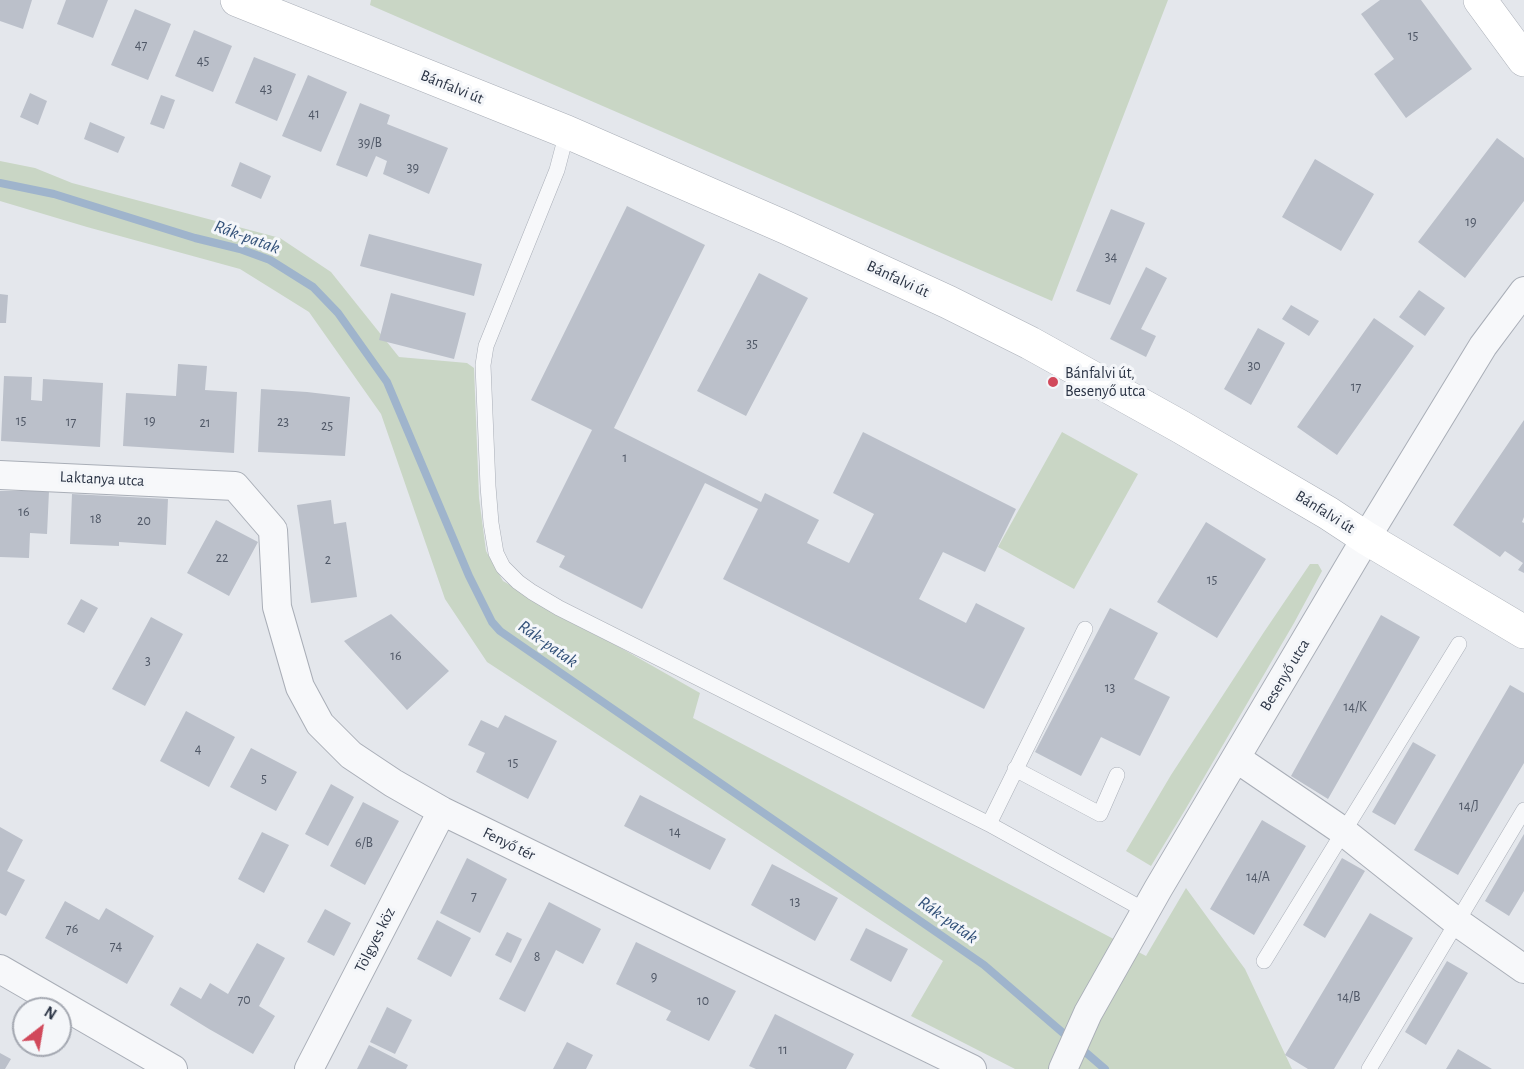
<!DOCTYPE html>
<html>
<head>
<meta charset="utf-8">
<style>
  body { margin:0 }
  #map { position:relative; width:1524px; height:1069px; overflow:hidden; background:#e4e7ec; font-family:"Alegreya Sans",sans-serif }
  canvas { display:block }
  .north { position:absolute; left:12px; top:997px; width:60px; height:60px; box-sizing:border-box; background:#f4f6f9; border:2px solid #a4a8b1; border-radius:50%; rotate:31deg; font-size:16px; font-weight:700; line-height:24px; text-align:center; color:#2b3445 }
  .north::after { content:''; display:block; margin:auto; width:21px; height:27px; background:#d1495b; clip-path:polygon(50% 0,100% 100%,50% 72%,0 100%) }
</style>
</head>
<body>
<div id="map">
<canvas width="1524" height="1069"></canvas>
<div class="north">N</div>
</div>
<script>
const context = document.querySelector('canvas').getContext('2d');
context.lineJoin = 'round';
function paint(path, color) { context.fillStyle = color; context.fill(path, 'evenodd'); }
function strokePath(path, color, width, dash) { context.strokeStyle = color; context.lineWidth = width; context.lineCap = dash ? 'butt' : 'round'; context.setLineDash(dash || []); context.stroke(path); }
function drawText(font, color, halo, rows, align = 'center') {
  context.font = font + ' "Alegreya Sans",sans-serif'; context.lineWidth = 6; context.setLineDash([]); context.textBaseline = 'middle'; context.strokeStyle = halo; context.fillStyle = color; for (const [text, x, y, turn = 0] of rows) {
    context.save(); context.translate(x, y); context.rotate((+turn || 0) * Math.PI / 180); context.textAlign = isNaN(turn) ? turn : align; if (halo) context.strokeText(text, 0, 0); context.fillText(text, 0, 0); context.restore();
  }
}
const green = new Path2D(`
  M371,0h797l-116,301 -682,-296z
  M0,161l35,7 37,15 208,55 51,34 68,85 68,6 7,5 5,130 7,53 17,30 197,112 -7,25 453,238 40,-68 59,81 47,100h-277l-104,-53 32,-55 -456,-299 -42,-63 -64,-185 -72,-102 -69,-43 -153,-42 -87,-26z
  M1062,432l76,42 -64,115 -76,-42z
  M1310,564h8l4,7 -28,52 -109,187 -34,56 -25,-15 45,-76 93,-143z`);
const stream = new Path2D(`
  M0,183l54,11 141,44 45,11 30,11 43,27 25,26 49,69 82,194 23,46 8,9 484,334 121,104`);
const building = new Path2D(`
  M0,0h32l-9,29 -23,-8z
  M66,0h42l-15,38 -36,-14z
  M1380,0h41l51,69 -66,49 -32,-44 20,-15 -33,-45z
  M135,9l36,15 -23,56 -37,-15z
  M194,30l38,16 -19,46 -38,-16z
  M254,57l42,17 -19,47 -42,-18z
  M308,75l39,17 -26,60 -39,-16z
  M30,93l17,8 -9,24 -18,-8z
  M161,95l14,5 -11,29 -14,-5z
  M360,103l30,12 -3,9 61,24 -19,46 -46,-20 4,-13 -11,-5 -9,21 -31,-12z
  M90,122l35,15 -7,16 -34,-14z
  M1497,138l27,20v43l-59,77 -47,-36z
  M1315,159l59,35 -33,57 -59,-34z
  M240,162l31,14 -10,23 -30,-13z
  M627,206l78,39 -91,183 147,74 4,-9 54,27 -12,23 42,20 25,-49 -41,-21 30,-61 153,77 -31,63 -42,-20 -24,47 47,24 10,-20 49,25 -41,81 -261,-130 35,-70 -53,-26 -63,126 -83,-42 6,-11 -29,-14 56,-112 -61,-30z
  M1111,209l34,14 -35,82 -34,-14z
  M369,234l113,30 -8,32 -114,-30z
  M1146,267l21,11 -26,51 15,7 -10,21 -36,-18z
  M759,273l49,25 -62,118 -49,-25z
  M1419,290l26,18 -20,28 -26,-19z
  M391,293l75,20 -12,46 -75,-19z
  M0,294l8,1 -2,28h-6z
  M1291,305l28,16 -10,15 -27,-17z
  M1374,318l40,28 -77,109 -40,-28z
  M1258,328l27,15 -34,62 -27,-16z
  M178,364l29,2 -2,24 32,2 -3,61 -111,-7 3,-53 50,3z
  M4,376l28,1 -1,23 11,1 1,-22 60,4 -3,64 -99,-6z
  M261,389l46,3 43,5 -5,59 -87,-4z
  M1524,420v97l-2,5 2,1v50l-6,-3 5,-7 -18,-12 -5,6 -47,-32z
  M0,491h49l-2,43 -17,-1 -1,25 -29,-1z
  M72,494l96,5 -2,46 -47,-3v4l-49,-2z
  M331,500l3,24 12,-2 11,75 -46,6 -14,-98z
  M216,520l42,22 -29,54 -42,-23z
  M1206,522l60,37 -49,79 -60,-36z
  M81,599l17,9 -14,25 -17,-9z
  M1110,608l48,25 -24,46 36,18 -30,59 -39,-19 -20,39 -46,-24z
  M391,614l58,57 -42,39 -63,-69z
  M1381,615l39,22 -92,162 -37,-23z
  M151,617l32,17 -38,72 -33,-17z
  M1510,685l14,8v70l-66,112 -44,-25z
  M186,711l49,26 -26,50 -49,-26z
  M505,715l52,26 -29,58 -52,-27 9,-19 -17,-8 13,-25 17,8z
  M1413,742l23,13 -41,70 -23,-13z
  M251,748l46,24 -21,39 -46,-24z
  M331,784l23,13 -26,49 -23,-12z
  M640,795l86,44 -16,31 -86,-44z
  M363,802l36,19 -34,64 -35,-19z
  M1262,820l44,26 -52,89 -44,-26z
  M0,827l23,13 -16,31 18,9 -19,36 -6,-3z
  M262,832l27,13 -25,48 -26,-14z
  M1524,834v57l-15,25 -24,-15z
  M467,858l40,21 -27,54 -40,-20z
  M1342,858l23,13 -40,67 -22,-13z
  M772,864l66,34 -23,43 -64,-36z
  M65,901l34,19 7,-12 48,28 -27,48 -82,-46z
  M549,902l52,27 -18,35 -27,-14 -31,62 -26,-13z
  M325,909l26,14 -17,33 -27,-14z
  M1370,913l43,25 -79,131h-26l-23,-14z
  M437,920l34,18 -20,39 -34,-18z
  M866,928l42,21 -17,33 -41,-22z
  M507,932l15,7 -11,24 -16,-8z
  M636,942l100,49 -27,50 -43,-21 5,-9 -55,-27z
  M257,943l28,15 -26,48 16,10 -22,38 -44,-25 -39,-24 10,-18 21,12 9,-16 18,11z
  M1447,961l21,12 -42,72 -21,-13z
  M387,1007l25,13 -17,34 -25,-12z
  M775,1014l79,40 -8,15h-90l-7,-3z
  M567,1042l26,13 -7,14h-33z
  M369,1045l39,20 -2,4h-49z
  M1458,1049l34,20h-46z
  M0,1053l11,6 -6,10h-5z`);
const lane = new Path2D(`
  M567,132l-10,38 -71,176 -3,19 5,121 3,37 5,30 7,14 15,15 14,10 27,16 430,216 157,87
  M1015,769l85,45 17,-39
  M989,824l96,-195
  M1264,961l195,-317
  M1369,1069l155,-259`);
const street = new Path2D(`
  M0,475l235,11 38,44 4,77 23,80 20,37 31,31 42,28 49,28 530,258
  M1236,758l104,71 117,93 67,47
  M0,969l173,100
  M309,1069l133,-258
  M1063,1069l25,-56 70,-124 208,-351 117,-192 41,-55`);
const secondary = new Path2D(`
  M237,0l330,132 220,96 161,74 82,41 151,84 147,86 38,25 158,94
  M1480,0l44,60`);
const markers = [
  [1053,382,6,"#d1495b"]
];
const numberNames = [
  ["15",1413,36],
  ["47",141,45],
  ["45",203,61],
  ["43",266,89],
  ["41",314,114],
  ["39/B",370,143],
  ["39",413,168],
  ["19",1471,222],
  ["34",1111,257],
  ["35",752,344],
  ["30",1254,366],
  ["17",1356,387],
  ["15",21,421],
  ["19",150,421],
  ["17",71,422],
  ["23",283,422],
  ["21",205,423],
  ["25",327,426],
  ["1",625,458],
  ["16",24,512],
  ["18",96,519],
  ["20",144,521],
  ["22",222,558],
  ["2",328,560],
  ["15",1212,580],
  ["16",396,656],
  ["3",148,661],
  ["13",1110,688],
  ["14/K",1355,707],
  ["4",198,749],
  ["15",513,763],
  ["5",264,779],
  ["14/J",1469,806],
  ["14",675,832],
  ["6/B",364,843],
  ["14/A",1258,877],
  ["7",474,896],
  ["13",795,902],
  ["76",72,929],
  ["74",116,946],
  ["8",537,957],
  ["9",654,977],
  ["14/B",1349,997],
  ["70",244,1000],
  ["10",703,1001],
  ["11",783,1050]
];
const streetNames = [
  ["Bánfalvi út",452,87,22],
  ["Bánfalvi út",898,279,25],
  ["Laktanya utca",102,479,3],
  ["Bánfalvi út",1325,512,32],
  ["Besenyő utca",1285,675,-59],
  ["Fenyő tér",509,844,26],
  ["Tölgyes köz",375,940,-63]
];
const poiNames = [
  ["Bánfalvi út,",1065,373],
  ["Besenyő utca",1065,391]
];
const waterNames = [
  ["Rák-patak",247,237,20],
  ["Rák-patak",548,644,35],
  ["Rák-patak",948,920,35]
];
paint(green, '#c9d6c5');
strokePath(stream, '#9fb4cc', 8);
paint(building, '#bbc0ca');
strokePath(lane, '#a9aeb7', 16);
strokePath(street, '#a9aeb7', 30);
strokePath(secondary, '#a9aeb7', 34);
strokePath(lane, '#f7f8fa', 15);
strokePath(street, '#f7f8fa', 28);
strokePath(secondary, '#fff', 33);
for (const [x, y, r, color] of markers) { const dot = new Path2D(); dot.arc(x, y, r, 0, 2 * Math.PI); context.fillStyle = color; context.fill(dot); strokePath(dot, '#f4f6f9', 2); }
drawText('14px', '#4f5766', null, numberNames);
drawText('16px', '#2b3445', '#f4f6f9', streetNames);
drawText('16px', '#2b3445', '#f4f6f9', poiNames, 'left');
drawText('italic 18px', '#34527a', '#f4f6f9', waterNames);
</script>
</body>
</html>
